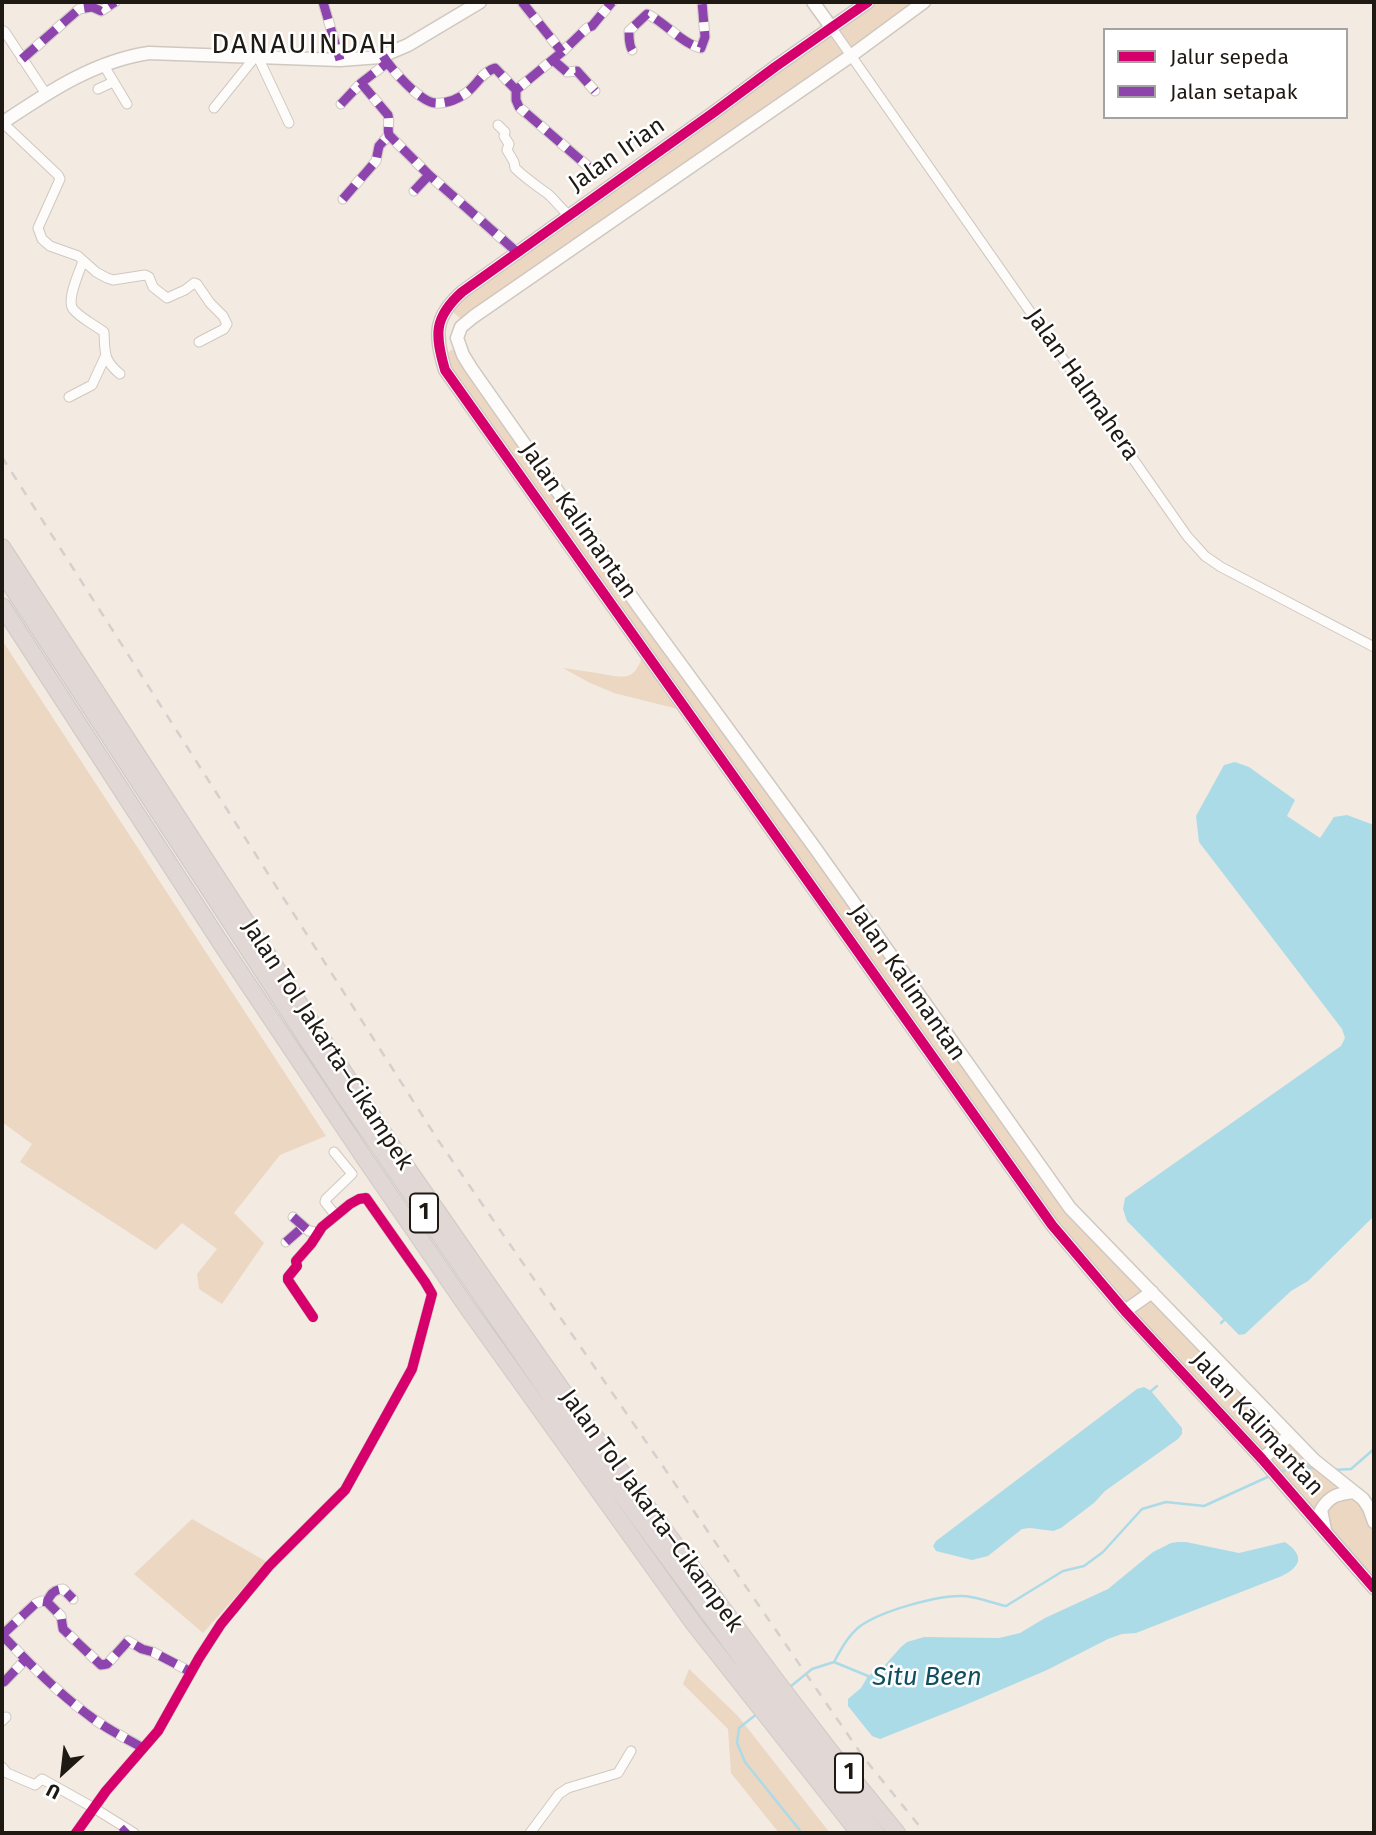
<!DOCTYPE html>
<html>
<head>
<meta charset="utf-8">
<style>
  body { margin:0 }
  #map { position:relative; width:1376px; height:1835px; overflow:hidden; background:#f3eae1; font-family:"Fira Sans",sans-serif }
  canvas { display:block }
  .frame { position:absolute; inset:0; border:4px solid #1f1914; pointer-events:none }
  .legend { position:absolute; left:1103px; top:28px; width:245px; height:91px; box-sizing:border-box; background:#fff; border:2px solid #a5a3a1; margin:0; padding:9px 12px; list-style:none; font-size:21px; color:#1f1914 }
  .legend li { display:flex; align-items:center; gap:14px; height:35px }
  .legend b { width:35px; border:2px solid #a5a3a1 }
  .north { position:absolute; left:28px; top:1737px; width:70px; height:70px; -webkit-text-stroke:5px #fff; paint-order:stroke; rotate:207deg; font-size:19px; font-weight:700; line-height:28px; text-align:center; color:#1f1914 }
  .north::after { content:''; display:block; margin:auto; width:24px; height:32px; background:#1f1914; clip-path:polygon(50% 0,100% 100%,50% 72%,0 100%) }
</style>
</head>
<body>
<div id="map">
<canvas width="1376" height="1835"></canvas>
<div class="frame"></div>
<ul class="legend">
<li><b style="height:9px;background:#d6006c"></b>Jalur sepeda</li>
<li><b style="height:9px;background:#8e44ad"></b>Jalan setapak</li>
</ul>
<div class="north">U</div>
</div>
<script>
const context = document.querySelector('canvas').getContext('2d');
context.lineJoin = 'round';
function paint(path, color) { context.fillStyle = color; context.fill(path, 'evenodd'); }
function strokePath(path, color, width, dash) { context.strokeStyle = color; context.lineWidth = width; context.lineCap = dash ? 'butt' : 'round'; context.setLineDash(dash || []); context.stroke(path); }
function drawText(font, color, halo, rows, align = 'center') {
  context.font = font + ' "Fira Sans",sans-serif'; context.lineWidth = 5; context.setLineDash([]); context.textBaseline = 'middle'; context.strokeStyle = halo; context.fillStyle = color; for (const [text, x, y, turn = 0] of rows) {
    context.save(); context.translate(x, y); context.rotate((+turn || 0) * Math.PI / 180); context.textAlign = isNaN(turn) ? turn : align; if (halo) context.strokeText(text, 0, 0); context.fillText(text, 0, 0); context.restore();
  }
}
const green = new Path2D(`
  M868,2h57l-464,317 -8,-7v-12z
  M451,350h7l612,858 219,228 74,63 11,23v65l-322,-362 -366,-514 -72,-18 -26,-11 -25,-14c11,2 22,3 34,5 28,5 38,10 47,-22l-199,-281 1,-15z
  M2,640l324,496 -46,19 -46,58 30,30 -42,61 -23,-15 -2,-15 20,-25 -35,-26 -26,27 -136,-88 12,-18 -30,-22z
  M192,1519l75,43 -64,71 -69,-59z
  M689,1669l49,47 92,117h-51l-48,-60 -3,-44 -45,-45z`);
const water = new Path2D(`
  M1235,762l14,5 46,33 -8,16 33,22 14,-21 13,-2 27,10v391l-66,65 -17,10 -46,43 -6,1 -112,-114 -4,-12 2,-11 216,-152 4,-8 -3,-9 -143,-187 -3,-26 28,-51z
  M1144,1387l7,4 31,37v6l-4,5 -73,52 -11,12 -33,25 -8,3 -23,-3 -8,1 -34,27 -16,4 -36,-9 -3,-5 3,-5 201,-152z
  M1178,1542h8l53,11 46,-11c19,13 17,24 -3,34l-146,57 -14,1 -14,5 -61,31 -84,36 -83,33 -8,-3 -24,-30v-7l13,-11 7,-12 16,-10 17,-19 6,-5 17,-5 75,1 21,-5 25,-15 63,-29 45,-37 18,-9z`);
const stream = new Path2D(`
  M1221,1323l3,-3
  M1151,1391l6,-5
  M1333,1470l18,-1 23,-20
  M1278,1473l16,-6 22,1
  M834,1662l34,14
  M790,1687l22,-18 22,-7c7,-13 14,-26 25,-35 21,-16 79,-32 104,-31 15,1 29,7 43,10l57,-35 21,-5 19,-14 39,-43 24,-7 38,4 68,-31
  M758,1713l-19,15 -2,15 8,19 57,71`);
const street = new Path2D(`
  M323,2l17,58
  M522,2l40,50
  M831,27l356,509 18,20 16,11 153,80
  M2,30l3,2 41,62
  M632,50c-3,-5 -3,-12 -3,-19l18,-17c18,8 35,30 54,34l4,-11 -3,-35
  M383,56c9,14 36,45 52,47 11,1 23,-4 31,-10 11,-8 15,-20 29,-25l21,22 46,-38 25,-24 5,-2 20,-24
  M258,57l31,66
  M22,59l57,-50 13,-2 9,4 14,-9
  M553,60l14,12 10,-1 18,20
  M103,64l24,40
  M361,83l27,32c2,7 -1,13 1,20l40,40 89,78
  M98,89l15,-7
  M516,90v10l3,7 72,62
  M341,104l20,-21 26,-20
  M214,108l41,-51
  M3,123l55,52 2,4 -22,49 4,11 8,7 28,10 18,16 11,6 6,2 32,-5 4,2 4,10 14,11 18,-8 9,-7 3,1 13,19 13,13 4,8 -3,5 -25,13
  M498,125l7,7 -1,4 5,8 -2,6 7,12 1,6c10,10 22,18 33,26 7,6 13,15 21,21
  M414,191l15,-16
  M343,199l33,-38 3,-15 10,-11
  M83,261c-3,10 -17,38 -10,48 7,9 22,16 31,23 1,20 -1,28 16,42
  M69,397l23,-12 13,-28
  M334,1152l18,22 -26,25 -1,3 11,14
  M293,1217l16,14 9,1
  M286,1242l17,-15
  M47,1602c4,-9 7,-12 16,-13l10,10
  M2,1635l33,-31 7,-3 5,1 14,14 2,13 38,36 6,-1 21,-23 14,8 11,3 38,20
  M2,1635c28,29 56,58 89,82 16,12 34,21 52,31
  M2,1682h2l21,-22
  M2,1721l4,-4
  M2,1767l5,6 28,12 7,-6 52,29 40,25
  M76,1833l30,-42 52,-60 41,-73 22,-34 48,-58 76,-76 67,-121 20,-75 -7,-12 -59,-84 -7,1 -9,5 -28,23 -11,17 -15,17 1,5 -9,11v3l25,37
  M530,1833l29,-39 9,-6 50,-15 13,-22`);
const secondary = new Path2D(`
  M813,2l18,25
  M868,2l-93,65 -62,46 -251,179c-29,26 -27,43 -17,78l607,855 73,86 137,148 112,129
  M924,2l-72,53 -379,262 -12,10 -4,11 6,17 8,13 167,238 177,242 255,360 244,252 49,39 6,9 5,14
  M2,123c45,-30 92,-62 147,-70l191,7 40,-3 28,-12 72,-43
  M1125,1311l27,-19
  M1262,1459l27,-23
  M1325,1530l-4,-20c9,-15 17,-16 33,-18`);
const highway = new Path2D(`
  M2,547l392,602 100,144 92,131 189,255 55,72 67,82
  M2,572l340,521 236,343 224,304 74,93
  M2,606l222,342 141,211 104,151 225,314 165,209`);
const rail = new Path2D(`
  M2,457l436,683 426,618 61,75`);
const quiet = new Path2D(`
  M323,2l17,58
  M522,2l40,50
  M632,50c-3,-5 -3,-12 -3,-19l18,-17c18,8 35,30 54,34l4,-11 -3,-35
  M383,56c9,14 36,45 52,47 11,1 23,-4 31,-10 11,-8 15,-20 29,-25l21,22 46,-38 25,-24 5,-2 20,-24
  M22,59l57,-50 13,-2 9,4 14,-9
  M553,60l14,12 10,-1 18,20
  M361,83l27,32c2,7 -1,13 1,20l40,40 89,78
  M516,90v10l3,7 72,62
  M341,104l20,-21 26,-20
  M414,191l15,-16
  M343,199l33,-38 3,-15 10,-11
  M293,1217l16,14 9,1
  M286,1242l17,-15
  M47,1602c4,-9 7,-12 16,-13l10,10
  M2,1635l33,-31 7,-3 5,1 14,14 2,13 38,36 6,-1 21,-23 14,8 11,3 38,20
  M2,1635c28,29 56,58 89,82 16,12 34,21 52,31
  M2,1682h2l21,-22
  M122,1833l5,-5`);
const cycleway = new Path2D(`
  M868,2l-93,65 -62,46 -251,179c-29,26 -27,43 -17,78l607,855 73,86 137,148 112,129
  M76,1833l30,-42 52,-60 41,-73 22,-34 48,-58 76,-76 67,-121 20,-75 -7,-12 -59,-84 -7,1 -9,5 -28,23 -11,17 -15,17 1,5 -9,11v3l25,37`);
const shields = [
  [424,1213,28],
  [849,1773,28]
];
const shieldNames = [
  ["1",424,1213],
  ["1",849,1773]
];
const streetNames = [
  ["Jalan Irian",617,155,-35],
  ["Jalan Halmahera",1082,385,55],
  ["Jalan Kalimantan",578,521,55],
  ["Jalan Kalimantan",907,983,55],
  ["Jalan Tol Jakarta–Cikampek",327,1045,57],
  ["Jalan Kalimantan",1257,1424,48],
  ["Jalan Tol Jakarta–Cikampek",651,1511,54]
];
const waterNames = [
  ["Situ Been",927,1678]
];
const quarterNames = [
  ["DANAUINDAH",305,45]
];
paint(green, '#ecd7c2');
paint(water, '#acdbe8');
strokePath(stream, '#acdbe8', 2.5);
strokePath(street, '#cfc8c1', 11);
strokePath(secondary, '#cfc8c1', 15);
strokePath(highway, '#cecac6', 18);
strokePath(street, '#fdfcfa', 9);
strokePath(secondary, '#fdfcfa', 12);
strokePath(highway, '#e1d7d4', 16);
strokePath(rail, '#d3d0cd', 2.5, [9, 9]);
strokePath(quiet, '#8e44ad', 9, [18, 9]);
strokePath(cycleway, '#d6006c', 10);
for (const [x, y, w] of shields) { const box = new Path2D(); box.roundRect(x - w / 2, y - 19.5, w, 39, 5); context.fillStyle = '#fff'; context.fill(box); strokePath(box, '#1f1914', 2); }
drawText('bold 23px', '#1f1914', null, shieldNames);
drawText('24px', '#1f1914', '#fff', streetNames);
drawText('italic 26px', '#114f5f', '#fff', waterNames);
context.letterSpacing = '2px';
drawText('28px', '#1f1914', '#fff', quarterNames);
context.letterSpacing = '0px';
</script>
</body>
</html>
